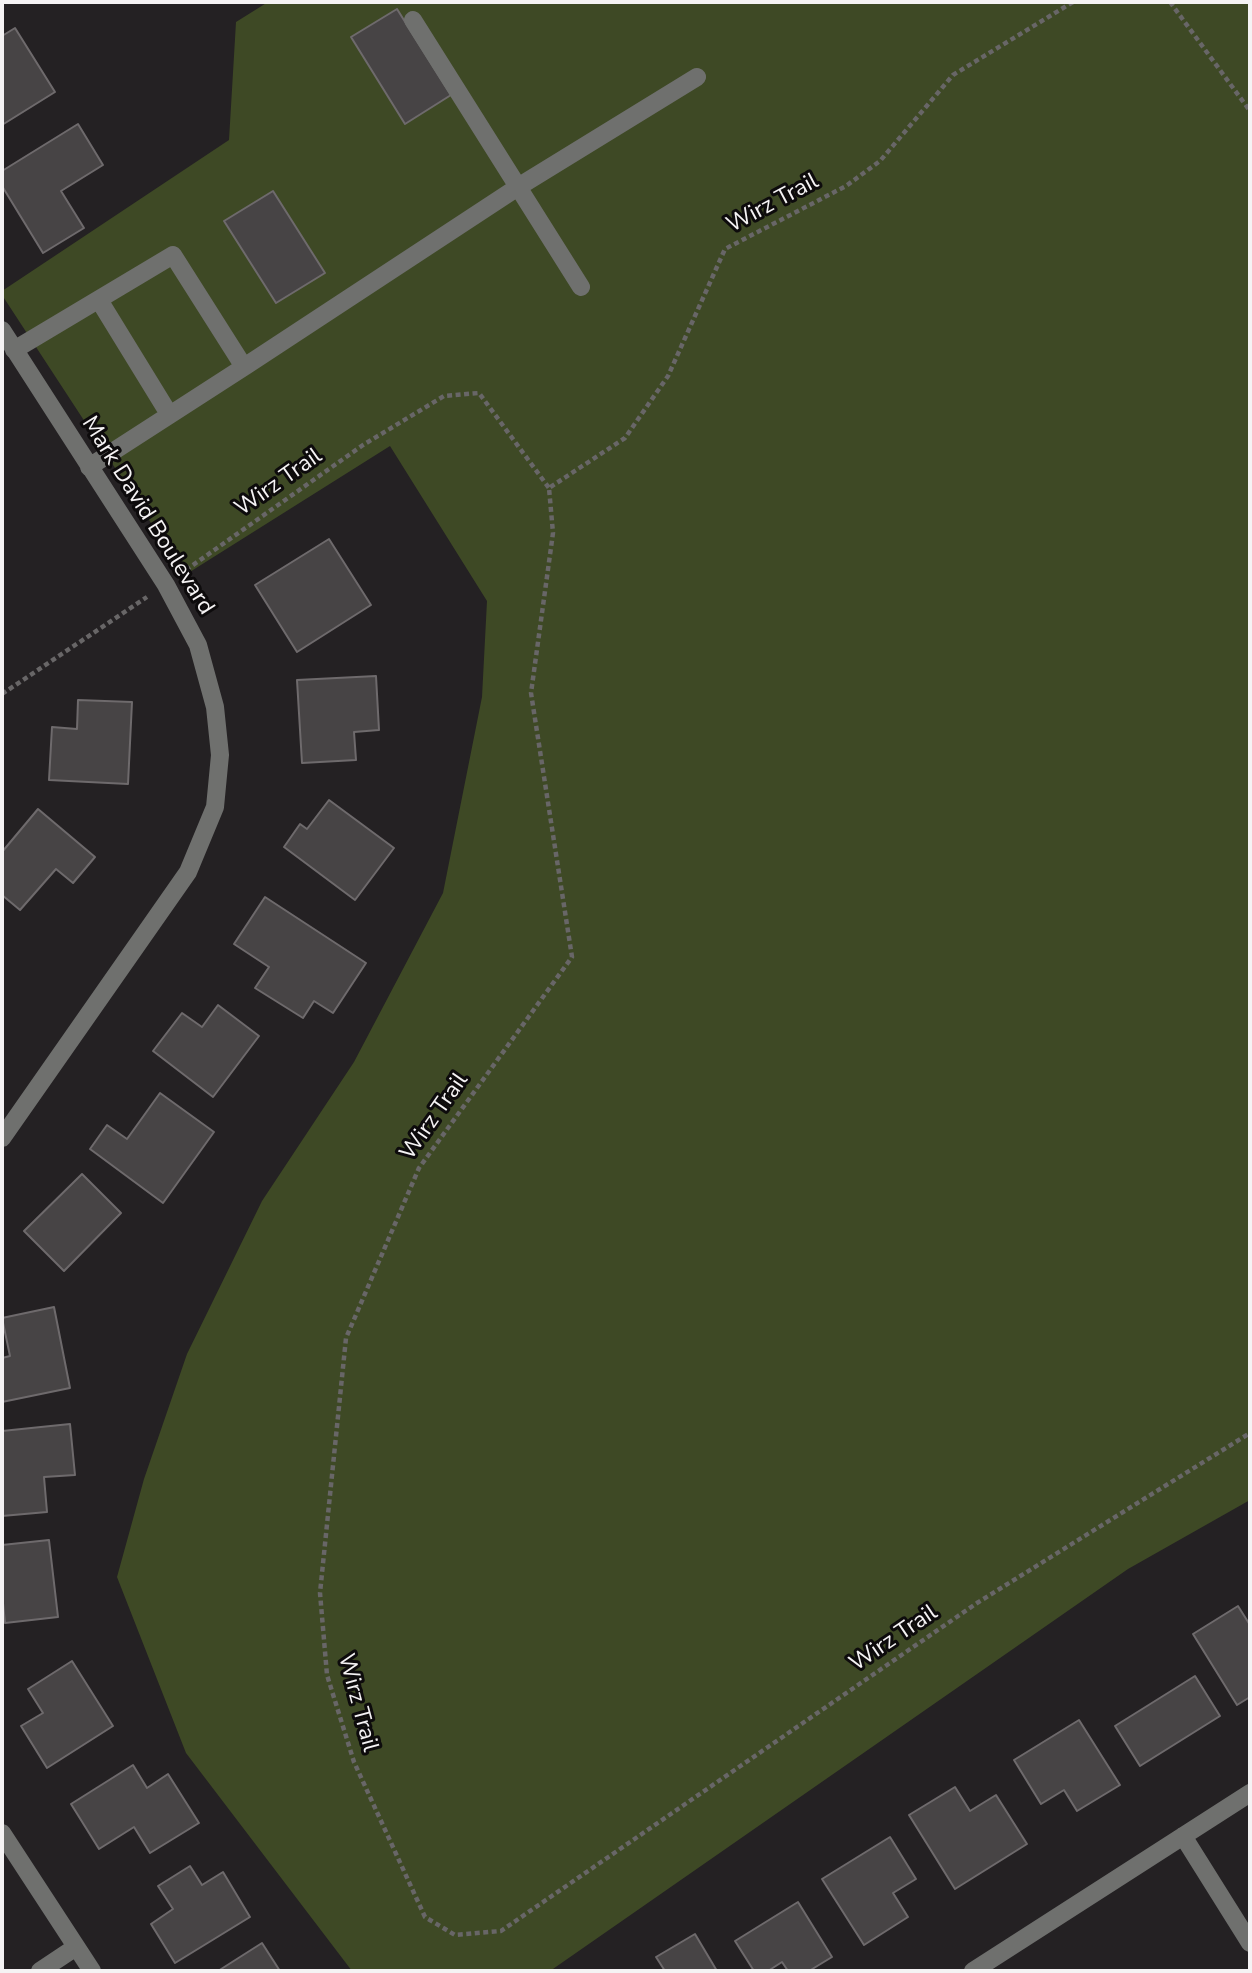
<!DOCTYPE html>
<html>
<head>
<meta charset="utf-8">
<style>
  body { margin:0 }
  #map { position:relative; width:1252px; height:1973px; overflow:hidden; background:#242123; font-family:"Nunito Sans",sans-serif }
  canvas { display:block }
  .frame { position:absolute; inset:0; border:4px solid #f5f3f4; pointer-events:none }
</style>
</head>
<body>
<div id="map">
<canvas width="1252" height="1973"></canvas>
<div class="frame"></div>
</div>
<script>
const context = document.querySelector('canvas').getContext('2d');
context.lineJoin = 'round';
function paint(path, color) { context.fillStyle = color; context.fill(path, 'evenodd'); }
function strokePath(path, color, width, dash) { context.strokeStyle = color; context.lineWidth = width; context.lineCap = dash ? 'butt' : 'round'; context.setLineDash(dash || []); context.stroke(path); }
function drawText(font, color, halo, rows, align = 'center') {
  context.font = font + ' "Nunito Sans",sans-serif'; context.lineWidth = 6; context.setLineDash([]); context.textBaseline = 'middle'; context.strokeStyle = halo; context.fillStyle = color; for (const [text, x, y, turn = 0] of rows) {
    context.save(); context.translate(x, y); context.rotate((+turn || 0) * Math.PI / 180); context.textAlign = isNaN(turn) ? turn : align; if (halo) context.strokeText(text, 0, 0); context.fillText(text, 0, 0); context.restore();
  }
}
const green = new Path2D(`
  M268,2h982v1498l-122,69 -578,402h-198l-166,-218 -69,-176 27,-98 43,-125 75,-153 92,-139 89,-169 39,-196 5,-96 -97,-155 -205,129 -183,-280v-4l227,-151 7,-118z`);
const building = new Path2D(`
  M397,9l54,86 -46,29 -54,-87z
  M15,28l40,64 -53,33v-89z
  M78,124l25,41 -42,26 23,37 -41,25 -41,-67v-15z
  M273,191l52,82 -49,30 -52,-82z
  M329,539l42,66 -74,47 -42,-67z
  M376,676l3,54 -25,2 2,28 -54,3 -5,-83z
  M78,700l54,2 -4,82 -79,-4 3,-53 25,2z
  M329,800l65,48 -39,52 -71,-53 16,-23 7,5z
  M38,809l57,48 -22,26 -17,-14 -36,41 -18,-15v-43z
  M265,897l101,66 -33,50 -19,-12 -11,17 -48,-30 14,-21 -35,-23z
  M218,1005l41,31 -46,61 -60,-46 29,-38 20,14z
  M160,1093l54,39 -51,71 -73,-54 17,-24 20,14z
  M82,1174l39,39 -57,58 -40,-40z
  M54,1307l16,81 -68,14v-44l8,-2 -8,-38z
  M70,1424l5,51 -31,2 3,35 -45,4v-85z
  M49,1540l9,77 -53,6 -3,-30v-48z
  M1238,1606l12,19v72l-13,8 -44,-71z
  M72,1661l41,65 -66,42 -26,-42 22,-13 -15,-24z
  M1195,1676l25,40 -80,50 -25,-40z
  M1079,1720l41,65 -43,26 -13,-21 -23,14 -27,-44z
  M133,1765l14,23 21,-14 31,49 -49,30 -16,-26 -35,22 -28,-45z
  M955,1787l15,24 26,-16 31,49 -72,45 -46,-74z
  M890,1837l26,42 -23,14 15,24 -44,28 -42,-66z
  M190,1866l12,19 21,-13 27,45 -75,46 -24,-39 22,-15 -15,-23z
  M798,1902l34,55 -23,14h-21l-6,-9 -14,9h-14l-19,-30z
  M695,1934l22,37h-52l-9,-14z
  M262,1943l18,28h-62z`);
const path = new Path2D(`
  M1073,2l-120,73 -73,86 -34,25 -121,63 -57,127 -43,62 -76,50 4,45 -22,160 41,264 -153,211 -73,170 -26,255 7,82 27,87 71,155 30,18 46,-4 476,-328 273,-170
  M1170,2l80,109
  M186,570l177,-125 81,-49 35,-3 70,95
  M2,694l145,-97`);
const minor = new Path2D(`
  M413,20l168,267
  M99,300l70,114
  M2,330l164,255 32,60 17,62 5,48 -5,52 -27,65 -186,266
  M14,350l159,-95 71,112 -155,100
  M244,367l274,-180 179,-110
  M2,1833l90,138
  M1183,1836l67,107
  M40,1971l36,-24
  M973,1971l277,-178`);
const streetNames = [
  ["Wirz Trail",773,204,-28],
  ["Wirz Trail",279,483,-35],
  ["Mark David Boulevard",147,516,58],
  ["Wirz Trail",435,1117,-55],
  ["Wirz Trail",894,1639,-34],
  ["Wirz Trail",357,1703,75]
];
paint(green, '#3e4925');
paint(building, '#474445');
strokePath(building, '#6e6a6c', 2);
strokePath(path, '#686667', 4.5, [5, 3.5]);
strokePath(minor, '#6f706e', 18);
drawText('23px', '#f5f3f4', '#0d0b0c', streetNames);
</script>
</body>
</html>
